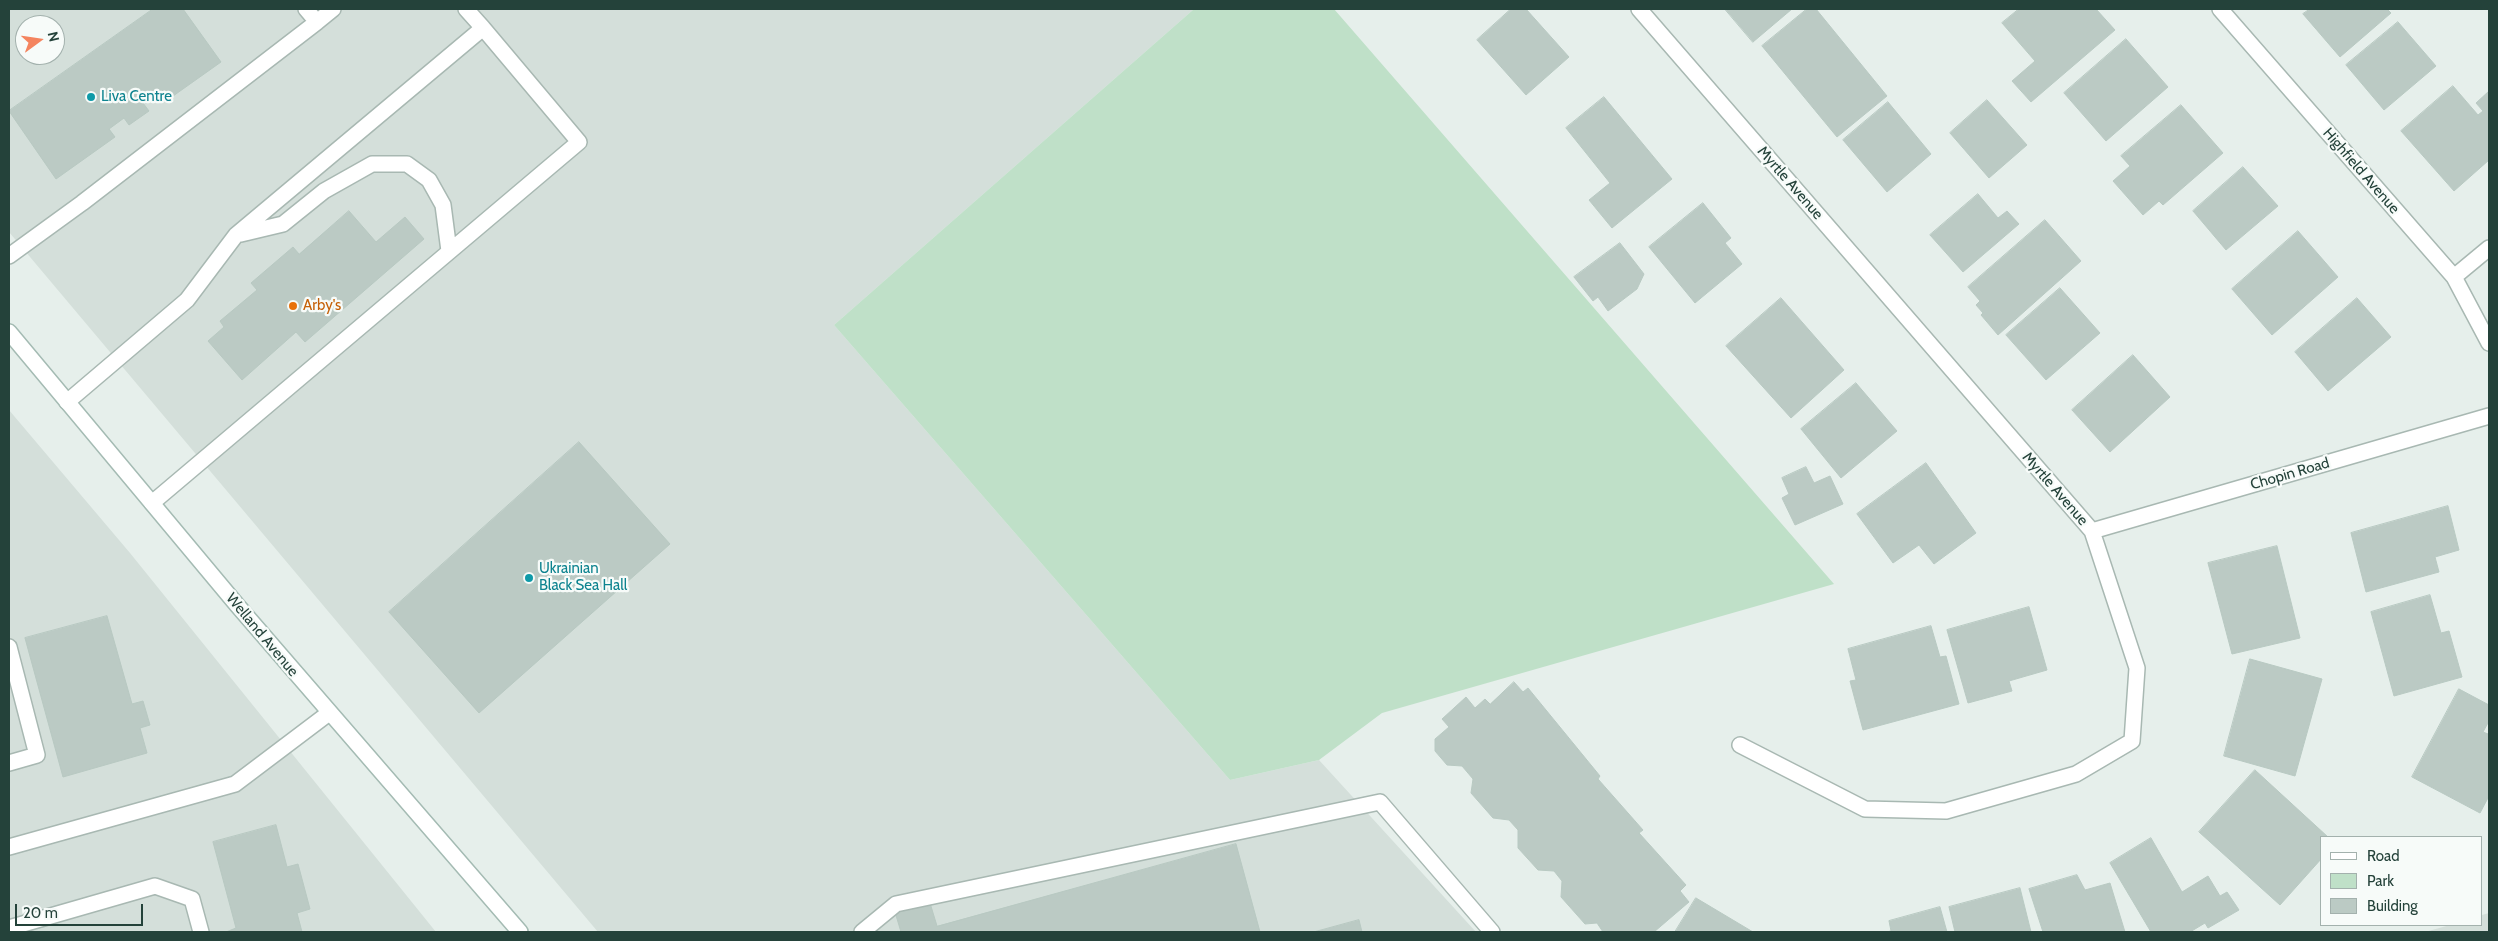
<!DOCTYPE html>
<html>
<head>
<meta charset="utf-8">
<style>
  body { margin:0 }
  #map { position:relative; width:2498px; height:941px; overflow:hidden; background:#e6efeb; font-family:Cabin,sans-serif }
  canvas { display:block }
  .frame { position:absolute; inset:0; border:10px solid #24423a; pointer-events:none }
  .legend { position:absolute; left:2320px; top:836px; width:162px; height:90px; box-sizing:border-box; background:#f7fbf9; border:1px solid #a3b1ad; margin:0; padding:6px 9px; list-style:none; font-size:15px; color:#24423a }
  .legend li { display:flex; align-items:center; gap:10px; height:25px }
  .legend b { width:25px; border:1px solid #a3b1ad }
  .north { position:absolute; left:15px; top:15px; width:50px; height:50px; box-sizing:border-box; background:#f7fbf9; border:1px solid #a3b1ad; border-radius:50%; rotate:76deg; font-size:14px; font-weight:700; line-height:20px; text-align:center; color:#24423a }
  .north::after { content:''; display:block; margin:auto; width:18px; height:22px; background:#f4845f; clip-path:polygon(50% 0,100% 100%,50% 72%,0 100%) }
  .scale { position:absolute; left:15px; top:904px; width:128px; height:22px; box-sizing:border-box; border:2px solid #24423a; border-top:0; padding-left:6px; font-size:15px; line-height:18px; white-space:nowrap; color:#24423a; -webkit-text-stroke:4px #f7fbf9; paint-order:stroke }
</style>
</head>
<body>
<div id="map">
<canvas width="2498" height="941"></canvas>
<div class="frame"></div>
<ul class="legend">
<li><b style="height:6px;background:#fff"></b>Road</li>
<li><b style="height:14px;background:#bfe0c8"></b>Park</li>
<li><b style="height:14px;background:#bbcac4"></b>Building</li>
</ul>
<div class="north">N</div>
<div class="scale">20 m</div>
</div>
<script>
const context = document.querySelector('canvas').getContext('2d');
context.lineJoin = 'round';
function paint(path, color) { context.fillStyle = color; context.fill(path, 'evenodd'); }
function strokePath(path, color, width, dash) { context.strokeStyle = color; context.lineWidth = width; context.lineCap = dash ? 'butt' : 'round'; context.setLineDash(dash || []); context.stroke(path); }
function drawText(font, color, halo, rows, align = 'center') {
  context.font = font + ' Cabin,sans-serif'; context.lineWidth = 4.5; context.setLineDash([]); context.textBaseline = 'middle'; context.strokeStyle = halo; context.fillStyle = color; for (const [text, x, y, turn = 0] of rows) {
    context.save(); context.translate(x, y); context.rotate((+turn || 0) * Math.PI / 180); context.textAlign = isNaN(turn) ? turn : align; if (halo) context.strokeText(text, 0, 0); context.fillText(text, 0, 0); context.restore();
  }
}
const built = new Path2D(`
  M9,9h1185l-360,316 396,455 89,-20 157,172h-878l-589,-700zM25,25h30v30h-30z
  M9,410l121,143 306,379h-427z
  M2489,913v19h-64l25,-7h32v-10z`);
const green = new Path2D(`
  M1194,9h140l500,575 -452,129 -63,47 -89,20 -396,-455z`);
const building = new Path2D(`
  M153,9h30l38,53 -55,39 -7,-9 -16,11 6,8 -20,14 -5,-7 -15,11 6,8 -59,42 -47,-68z
  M1511,9h15l43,48 -43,38 -49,-55z
  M1725,9h67l-39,33z
  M1807,9h9l71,87 -50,41 -75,-91z
  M2019,9h77l19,21 -84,72 -19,-21 23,-20 -33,-38z
  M2310,9h77l4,4 -51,44 -37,-43z
  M2398,22l38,44 -52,44 -38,-45z
  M2126,39l42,48 -62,54 -42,-48z
  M2453,86l25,29 5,-4 -7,-8 13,-12v69l-35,31 -53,-60z
  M1604,97l68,82 -60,49 -23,-28 21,-17 -44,-55z
  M1987,100l40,45 -38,33 -39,-45z
  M1888,102l43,52 -44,38 -44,-52z
  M2181,105l42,48 -60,52 -4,-4 -16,14 -30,-34 17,-15 -9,-10z
  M2243,167l35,39 -52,44 -33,-39z
  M1978,194l20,24 9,-7 12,13 -56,48 -33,-37z
  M1703,203l28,35 -6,5 17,21 -47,39 -46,-56z
  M349,211l27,31 29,-25 19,22 -119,103 -9,-10 -54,48 -34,-39 16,-14 -4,-6 37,-31 -6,-7 42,-36 6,7z
  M2045,220l36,41 -83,74 -17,-20 2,-2 -7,-8 4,-4 -12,-14z
  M2298,231l40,46 -66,58 -40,-46z
  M1620,243l24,31 -7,15 -29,22 -10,-14 -5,4 -19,-24z
  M2060,288l40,45 -54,47 -40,-45z
  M1781,298l63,72 -53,48 -65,-72z
  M2357,298l34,39 -63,54 -33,-39z
  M2133,355l37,42 -60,55 -38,-42z
  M1856,383l41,48 -56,47 -40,-49z
  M579,442l91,102 -191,169 -90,-101z
  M1926,463l50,70 -42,31 -15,-19 -26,18 -36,-49z
  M1806,467l8,16 16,-7 13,28 -48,21 -13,-27 7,-4 -7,-16z
  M2448,506l11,44 -24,7 4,15 -73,20 -15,-59z
  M2277,546l23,92 -68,16 -24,-91z
  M2430,595l11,38 8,-2 13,46 -68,19 -23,-84z
  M2029,607l18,63 -38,11 3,10 -44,12 -21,-73z
  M107,616l25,88 11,-3 7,24 -10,3 7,25 -84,24 -38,-139z
  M1931,626l9,31 6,-1 13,48 -96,26 -13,-49 6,-1 -8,-31z
  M2250,659l72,20 -27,97 -71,-20z
  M1514,682l9,10 5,-4 72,88 -2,3 45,51 -4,3 47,52 -6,6 9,11 -35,30h-51l-6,-9 -12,1 -24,-27 1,-16 -8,-10 -16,-1 -20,-22v-18l-9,-10 -16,-2 -22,-25 2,-14 -11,-13 -15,-1 -12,-14v-12l14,-12 -7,-8 24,-22 9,11 10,-9 5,5z
  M2459,689l30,16v16l-6,11 5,2 1,-2v64l-9,17 -68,-36z
  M2255,770l73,67h-6v21l-42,47 -81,-73z
  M276,825l11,42 11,-3 12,45 -13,4 5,19h-76l10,-4 -23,-86z
  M2151,838l31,54 26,-16 12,20 7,-4 12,18 -31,18 -3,-5 -15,9h-39l-41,-69z
  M1236,844l24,88h-359l-6,-20 35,-9 7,23z
  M2077,875l8,15 25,-7 15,49h-82l-14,-43z
  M2020,888l11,44h-76l-6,-25z
  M1696,898l57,34h-78z
  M1940,907l7,25h-61l5,-1 -2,-10z
  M1359,920l3,12h-48z`);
const lane = new Path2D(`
  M306,9l11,13 16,-13
  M466,9l17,19
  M241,234l42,-10 41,-33 48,-27h35l22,16 14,25 6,46
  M9,256l73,-53 235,-181
  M67,402l120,-102 49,-65 247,-207 96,114 -427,361
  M9,647l28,108 -28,8
  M9,847l226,-63 94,-71
  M9,928l146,-42 37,13 9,33
  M862,932l34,-28 484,-102 112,130`);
const street = new Path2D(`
  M1639,9l453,522 45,137 -5,73 -56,33 -130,37 -81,-2 -125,-64
  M2220,9l234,268 35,66
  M2454,277l35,-29
  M2092,531l397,-115`);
const secondary = new Path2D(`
  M9,332l228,273 283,327`);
const markers = [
  [91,97,5,"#0f9aa8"],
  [293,306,5,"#e8710a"],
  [529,578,5,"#0f9aa8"]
];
const cultureNames = [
  ["Liva Centre",101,97],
  ["Ukrainian",539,569],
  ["Black Sea Hall",539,586]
];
const streetNames = [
  ["Highfield Avenue",2361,171,49],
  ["Myrtle Avenue",1790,183,49],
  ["Chopin Road",2290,474,-16],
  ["Myrtle Avenue",2055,489,49],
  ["Welland Avenue",262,635,50]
];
const foodNames = [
  ["Arby's",303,306]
];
paint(built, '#d4dfda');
paint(green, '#bfe0c8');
paint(building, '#bbcac4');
strokePath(building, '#b8c9c2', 1);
strokePath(lane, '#a8b8b2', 18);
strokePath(street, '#a8b8b2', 18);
strokePath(secondary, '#a4bbb3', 18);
strokePath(lane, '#fff', 15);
strokePath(street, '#fff', 15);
strokePath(secondary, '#fff', 15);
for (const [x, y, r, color] of markers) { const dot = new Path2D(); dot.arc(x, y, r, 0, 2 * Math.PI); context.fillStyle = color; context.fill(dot); strokePath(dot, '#f7fbf9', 2); }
drawText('15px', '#0d838f', '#f7fbf9', cultureNames, 'left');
drawText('15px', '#24423a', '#f7fbf9', streetNames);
drawText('15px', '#c56008', '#f7fbf9', foodNames, 'left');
</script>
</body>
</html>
